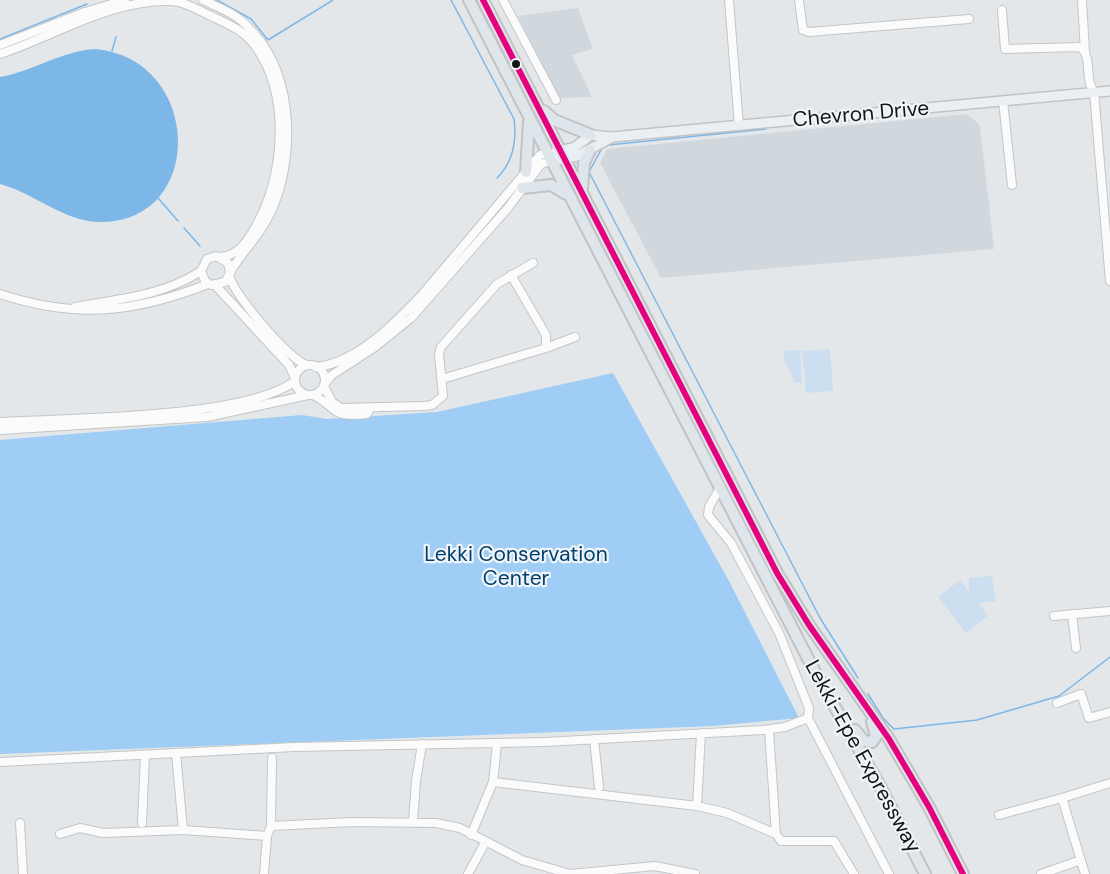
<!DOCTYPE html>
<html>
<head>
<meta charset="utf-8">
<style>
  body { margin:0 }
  canvas { display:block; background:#e4e7e9 }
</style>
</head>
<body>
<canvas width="1110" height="874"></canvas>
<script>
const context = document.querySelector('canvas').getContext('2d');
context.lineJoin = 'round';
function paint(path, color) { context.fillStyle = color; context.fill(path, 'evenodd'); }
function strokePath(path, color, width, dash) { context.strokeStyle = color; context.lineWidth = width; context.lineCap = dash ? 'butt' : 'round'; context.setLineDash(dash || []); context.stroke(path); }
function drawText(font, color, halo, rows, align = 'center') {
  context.font = font + ' "DM Sans",sans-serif'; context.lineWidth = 4.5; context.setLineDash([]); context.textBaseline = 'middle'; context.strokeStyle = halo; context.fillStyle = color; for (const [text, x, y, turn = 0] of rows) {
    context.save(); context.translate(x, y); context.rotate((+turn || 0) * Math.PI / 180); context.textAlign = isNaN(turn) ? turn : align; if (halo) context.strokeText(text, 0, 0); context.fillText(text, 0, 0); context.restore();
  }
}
const built = new Path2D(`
  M578,8l15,41 -21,6 20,42 -33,1 -41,-82z
  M967,114l13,11 14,124 -333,29 -61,-115 7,-14z`);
const green = new Path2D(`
  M830,349l3,42 -27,2 -4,-42z
  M800,350l2,33h-7l-11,-24v-8z
  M992,576l4,25 -17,2 9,13 -22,17 -28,-36 22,-17 9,12v-14z`);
const forest = new Path2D(`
  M613,373l116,208 70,137 -86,8 -713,28v-314l302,-25 25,4 110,-7z`);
const water = new Path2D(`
  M95,49c107,9 112,172 7,173 -37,1 -67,-29 -102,-38v-107c34,-6 61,-26 95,-28z`);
const stream = new Path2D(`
  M217,0l34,19 17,21 65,-40
  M451,0l63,119c3,23 -1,43 -17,59
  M0,39l87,-35
  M112,51l4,-14
  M608,145l158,-16
  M602,148l-13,24 231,446 38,60
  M158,198l20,23
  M184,228l16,18
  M868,694l15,24 11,11 83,-9 82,-24 51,-39`);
const minor = new Path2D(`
  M203,0c14,7 32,13 43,25 47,43 50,124 28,180 -10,25 -26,40 -40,61 -4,5 -5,11 -9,16l-14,3 -6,-4 -4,-10 6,-12 9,-3 12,7 2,10
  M503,0l53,100
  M729,0l10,126
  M799,0l4,30 6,2 160,-13
  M1082,0l3,52
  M1002,10l3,39 75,-2c13,9 4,33 14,45l16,189
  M0,45l85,-33 40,-12
  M0,54c55,-18 109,-54 169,-53 15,0 29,9 42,15 17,8 34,15 45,31 35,50 28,128 0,179 -8,15 -18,30 -36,31
  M1003,101l9,84
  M229,275c4,19 61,86 78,90
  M216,286l73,79 6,13
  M0,294c76,25 134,19 208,-10
  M75,307c43,-8 88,-11 126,-36
  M546,348l29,-11
  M295 380a15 15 0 1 1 30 0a15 15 0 1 1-30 0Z
  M316,367c40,-4 77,-42 104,-70l120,-142 6,-2
  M442,379l104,-31v-13l-35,-60
  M324,385l8,-10 43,-28 36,-29 96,-109 34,-45 9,-3
  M324,386l8,16 9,6 82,-2 9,-1 11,-9 -4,-42 2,-7 56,-63 36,-21
  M313,395c27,13 15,23 54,19l3,-5
  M0,422c67,-4 245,-3 295,-41
  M0,430l207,-13 101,-22
  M720,488l-11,19 -1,8 23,28 48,90 30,75 -1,10 81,156
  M1072,614l4,34
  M1054,616l56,-5
  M1057,703l24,-9 8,24 21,-6
  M769,730l7,104
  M594,739l5,48
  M0,762l294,-15 251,-5 218,-12 22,-3 23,-9
  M493,782l204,24 30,7 49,21 5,7h53l20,33
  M697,806l4,-73
  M999,815l63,-17
  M413,821l3,-40 6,-37
  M20,823l3,51
  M142,823l3,-68
  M271,826l1,-68
  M183,830l84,6
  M60,834l20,-6 23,5 80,-3 -7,-77
  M471,835l22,-53 4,-38
  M264,874l3,-38 4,-10 81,-4 84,1 24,5 62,32 48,14 85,-8 40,8
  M468,874l17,-31
  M1041,874l40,-14
  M1085,874l-23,-76 48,-15`);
const major = new Path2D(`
  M555,152l20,-5 16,-12 21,2 498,-46
  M550,161l27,-5 34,-18`);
const highway = new Path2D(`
  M469,0l347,674 64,112 45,88
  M483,0l294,573 32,52 80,114 40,68 34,67
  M544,111l10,9 37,15
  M526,172l3,-50
  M522,188l29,-3 15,9
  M582,188l2,-25 6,-13
  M855,730l9,11 8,1 4,-6 -4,-14`);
const bus1 = new Path2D(`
  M483,0l294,573 32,52 80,114 40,68 34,67`);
const markers = [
  [516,64,5,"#131415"]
];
const streetNames = [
  ["Chevron Drive",861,115,-5],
  ["Lekki-Epe Expressway",862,757,61]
];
const parkNames = [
  ["Lekki Conservation",516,555],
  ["Center",516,579]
];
paint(built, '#d1d8dd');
paint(green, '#ccdff1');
paint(forest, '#9fcdf5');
paint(water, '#7db7e7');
strokePath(stream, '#7db7e7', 1.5);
strokePath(minor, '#c3c5c7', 10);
strokePath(major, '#c2c3c4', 12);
strokePath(highway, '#c2c3c4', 14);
strokePath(minor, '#fbfbfc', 8);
strokePath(major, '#eaeff3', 9);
strokePath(highway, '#dee6ec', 10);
strokePath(bus1, '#e5007d', 6);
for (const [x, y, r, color] of markers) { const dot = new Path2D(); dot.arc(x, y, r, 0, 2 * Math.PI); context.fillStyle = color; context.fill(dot); strokePath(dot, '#f0f4f8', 2); }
drawText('21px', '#131415', '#f0f4f8', streetNames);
drawText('21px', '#00406c', '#f0f4f8', parkNames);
</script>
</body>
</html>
